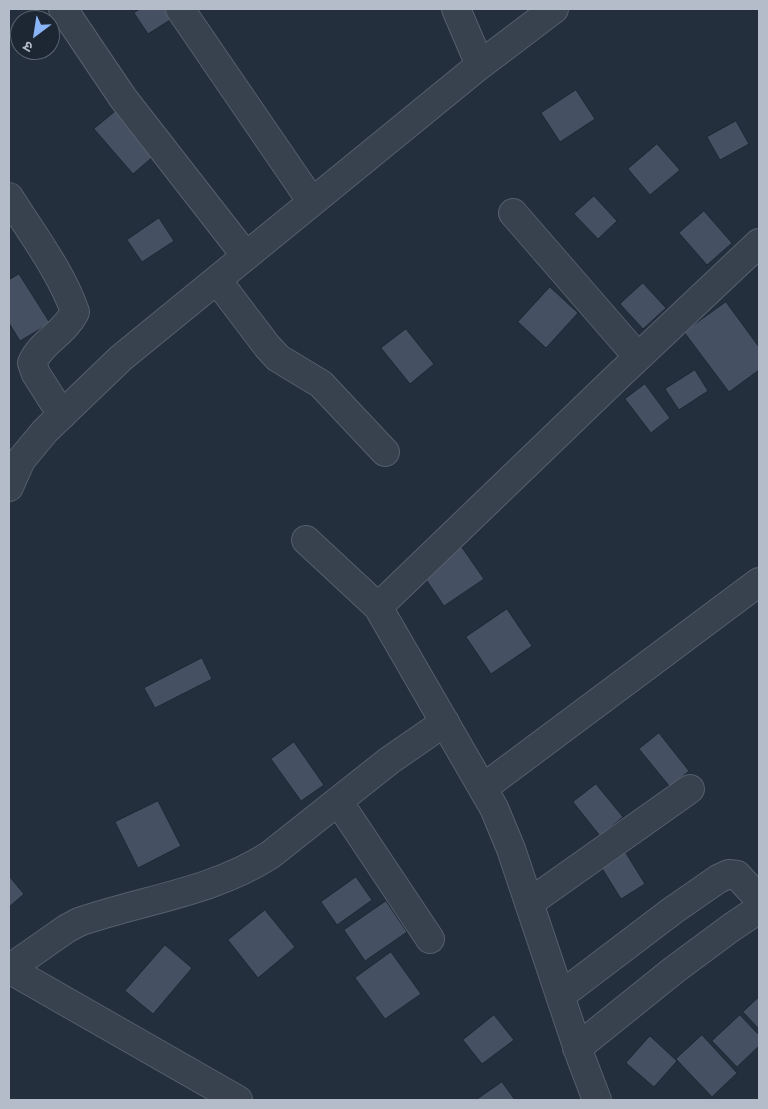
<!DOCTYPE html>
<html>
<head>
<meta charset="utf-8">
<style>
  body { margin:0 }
  #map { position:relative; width:768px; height:1109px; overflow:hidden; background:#242f3e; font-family:"Titillium Web","Noto Sans Devanagari",sans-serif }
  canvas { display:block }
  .frame { position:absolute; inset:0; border:10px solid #b4bcc9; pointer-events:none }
  .north { position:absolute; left:10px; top:10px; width:50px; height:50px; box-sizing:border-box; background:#1d2633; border:1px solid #59626f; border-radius:50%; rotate:211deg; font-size:14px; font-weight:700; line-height:20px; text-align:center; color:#b4bcc9 }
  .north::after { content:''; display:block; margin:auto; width:18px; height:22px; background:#8ab4f8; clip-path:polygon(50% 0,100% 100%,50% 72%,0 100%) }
</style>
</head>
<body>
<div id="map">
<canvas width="768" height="1109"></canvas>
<div class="frame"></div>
<div class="north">उ</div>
</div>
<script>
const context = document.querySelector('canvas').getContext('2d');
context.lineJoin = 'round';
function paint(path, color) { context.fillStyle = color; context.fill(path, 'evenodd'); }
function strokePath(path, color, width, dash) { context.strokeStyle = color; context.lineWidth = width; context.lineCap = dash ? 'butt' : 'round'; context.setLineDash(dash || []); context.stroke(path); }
const building = new Path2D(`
  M140,9h34l4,6 -30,19 -14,-21z
  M576,90l19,29 -35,23 -19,-29z
  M118,109l38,45 -23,20 -39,-45z
  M736,121l13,23 -29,16 -13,-23z
  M657,144l23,26 -30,25 -22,-26z
  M594,196l23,25 -19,18 -24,-25z
  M704,211l28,32 -25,22 -28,-32z
  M159,218l15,23 -32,21 -15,-22z
  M19,274l31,49 -30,18 -11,-18v-43z
  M643,283l23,25 -23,21 -23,-25z
  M550,287l28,26 -32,35 -28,-26z
  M726,302l33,45v23l-30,22 -45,-60z
  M406,329l28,35 -24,20 -29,-36z
  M695,370l13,21 -29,19 -14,-21z
  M645,384l25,34 -19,15 -26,-34z
  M461,546l23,33 -40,27 -23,-34z
  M507,609l25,37 -41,28 -25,-37z
  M202,658l10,21 -57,29 -11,-20z
  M659,733l30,38 -19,16 -31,-38z
  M294,742l30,43 -23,16 -30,-42z
  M596,784l27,33 -23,19 -27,-34z
  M158,801l23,45 -43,22 -23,-46z
  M624,850l21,34 -24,15 -21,-34z
  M9,876l15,18 -15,13z
  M356,877l16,23 -35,25 -16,-23z
  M386,901l21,31 -42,29 -21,-31z
  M265,910l30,37 -37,31 -30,-38z
  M165,945l27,23 -39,46 -28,-23z
  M391,952l30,42 -36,25 -30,-41z
  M759,997v32l-16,-17z
  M494,1015l20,25 -32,24 -19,-24z
  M740,1015l19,20v11l-22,21 -25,-26z
  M702,1035l35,38 -25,24 -36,-38z
  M650,1036l27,25 -23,26 -28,-24z
  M502,1082l13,18h-39z`);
const minor = new Path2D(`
  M63,9l60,89 123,158
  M180,9l132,193
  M456,9l24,56
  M9,197c22,35 53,76 66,115 -11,22 -34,30 -43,51l4,11 26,41
  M513,213l125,144
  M217,280l50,66 11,12 43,26 64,68
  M9,487l12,-27 24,-29 76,-73 359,-293 74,-56
  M306,540l72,67 116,201 17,41 70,209 16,42
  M378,607l238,-229 143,-135
  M483,788l276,-206
  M338,801l92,138
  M529,903l161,-114
  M9,969l57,-40 13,-7c63,-22 134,-30 191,-67l120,-95 55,-38
  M9,969l229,131
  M560,996l112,-85 46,-32 11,-5 8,1 22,24
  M577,1048l97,-78 58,-43 27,-18`);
paint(building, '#455162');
strokePath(building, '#1f2835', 1);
strokePath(minor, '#565f6c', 30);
strokePath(minor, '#38414e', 28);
</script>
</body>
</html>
